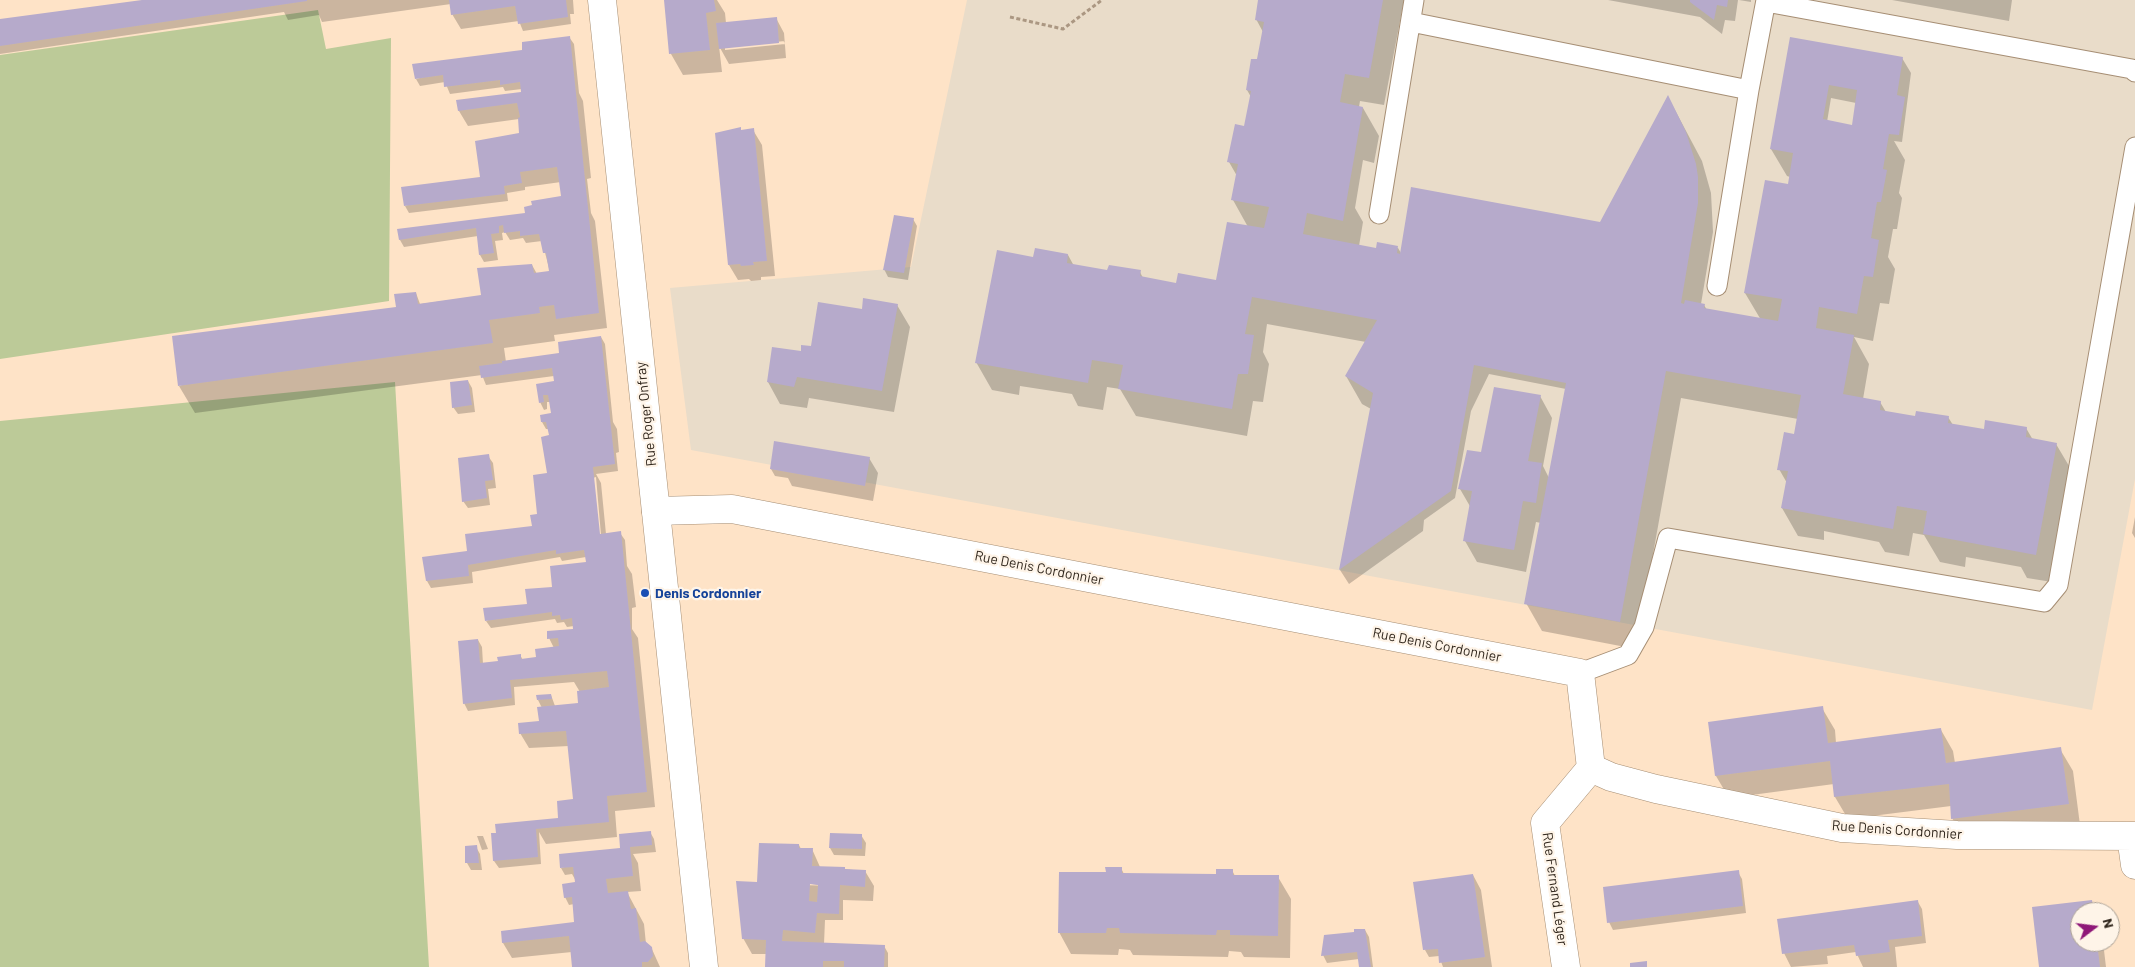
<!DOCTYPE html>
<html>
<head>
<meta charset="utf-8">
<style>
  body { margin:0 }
  #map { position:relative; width:2135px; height:967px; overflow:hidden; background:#fee3c7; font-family:Barlow,sans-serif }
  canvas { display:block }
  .north { position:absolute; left:2070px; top:902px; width:50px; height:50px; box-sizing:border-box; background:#fef4e8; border:1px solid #aca296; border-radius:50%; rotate:75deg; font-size:14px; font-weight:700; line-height:20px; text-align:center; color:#30261c }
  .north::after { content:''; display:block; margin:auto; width:18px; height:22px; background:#8f1878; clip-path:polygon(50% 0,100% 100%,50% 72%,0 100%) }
</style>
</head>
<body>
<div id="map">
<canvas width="2135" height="967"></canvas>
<div class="north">N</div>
</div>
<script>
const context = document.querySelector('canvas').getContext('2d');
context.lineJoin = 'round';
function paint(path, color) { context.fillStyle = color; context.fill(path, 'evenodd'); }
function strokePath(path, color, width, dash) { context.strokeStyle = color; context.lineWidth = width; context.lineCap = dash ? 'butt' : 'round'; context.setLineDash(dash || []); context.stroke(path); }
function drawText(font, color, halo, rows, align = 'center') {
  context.font = font + ' Barlow,sans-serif'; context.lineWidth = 4.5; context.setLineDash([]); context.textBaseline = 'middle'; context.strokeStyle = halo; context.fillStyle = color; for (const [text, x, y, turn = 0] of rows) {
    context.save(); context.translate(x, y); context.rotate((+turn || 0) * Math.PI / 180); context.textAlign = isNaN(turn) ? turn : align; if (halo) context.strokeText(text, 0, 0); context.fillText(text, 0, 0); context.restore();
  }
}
const medical = new Path2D(`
  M967,0h1168v479l-43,231 -1401,-260 -21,-162 241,-21z`);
const green = new Path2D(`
  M318,10l8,39 65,-11 -2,263 -389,58v-304z
  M395,382l34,585h-429v-546z`);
const shadow = new Path2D(`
  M156,0h417l1,14h-4l1,10 -48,7 -4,-10 -58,8 -9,-15 -1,-10 -129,18 -3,-7 -31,5 -4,-8 -284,42v-34z
  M665,0h52l8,13 1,10 50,-5 8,15 2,25 -57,6 -10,-18 3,26 -39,3 -12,-21zM785,41v3l-60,6v-3z
  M1259,0h145l-20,105 -24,-4 -1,6 4,1 16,28 -5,27 -11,-3 -8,48 8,14 -4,24 18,3 21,-1 3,5 199,-29 68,-127 34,64 9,32 2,39 -12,72 3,1 3,5 54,10 -16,-27 44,-108 1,-8 -3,-1 -16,-27 20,-111 111,20 9,15 -9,69 -8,-1 11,19 -6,33 3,5 -5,31h-4l-5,28 7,12 -6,35 -9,-1 -7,38 -19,-4 15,27 -6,35 17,3 6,10 30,6 32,-1 5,8 32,6 41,-3 7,12 23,4 16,27 -20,111 -25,-4 -6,-11 -55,-10 -1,10 -25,-5 -16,-27 -11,-2 -4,23 -24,-4 -6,-10 -55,-11v9l-26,-4 -16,-28 5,-25 -8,-14 16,-34 3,-16 -117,-21 -45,251 -94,-18 -16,-28 15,-80 -5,-1 -10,50 -49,-10 -12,-21 6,-33 -11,-19 22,-35 58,-58 12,22 -9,48 6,12 17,-89 -77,-15 -18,37 -16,87 -31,22 -1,11 -74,53 -9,-14 31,-161 -9,-5 -16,-28 20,-34 -99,-18 -4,28 6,12 -6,38 -10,-1 -6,35 -111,-20 -16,-27 -13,-2 -4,23 -25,-4 -6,-12 -52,-8 -1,9 -27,-5 -16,-28 58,-104 34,-3 6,11 34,6h32l3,6 34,6 40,-3 31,-54 -15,-27 4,-24 -8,-14 16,-34 6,-31 -4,-7 11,-29 5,-29 -7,-13zM1831,98l25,5 -3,23 -26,-4z
  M1608,0h130l-3,21 -10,-1 -3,14 -22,-17z
  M1739,0h12v2z
  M1892,0h120l-3,21z
  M569,37l5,7 5,49 4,8 8,77 -4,1 4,34 4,8 12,107 -53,7 1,6 -51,7 2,14 55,-8 40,-17 4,7 8,78 4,7 2,23 -3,1 2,18 -22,3 5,9 5,51 14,-1 5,7 2,26 5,8 4,33 -4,1v21l6,9 17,169 -40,4 2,26 -71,7 -7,-12 2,32 -42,4 -5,-7 -1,-26 67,-16 14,-19 -5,-54 -40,2 -9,-15 21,-11 1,-14 -4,-8 13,-5 4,11 24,-2 1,-12 -6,-10 -60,5 1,18 -47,6 -4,-8 14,-63 4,7 1,17 16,-1 21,-8 3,5 15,-1 16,-11 -5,-10 25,-9v-3l-7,1 -3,-5 -7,1 -2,-4 -64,9 -5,-7 42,-16 60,-42 -2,-6 -24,4 -2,-4 -88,15 1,11 -42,5 -4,-7 -4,-23 45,-6 65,-25 6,-7 10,-46 1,-38 -1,-7h-3l-4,-7 10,-8 -2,-12h-3v7l-3,1 -4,-8 -2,-17 18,-3 -2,-6 -68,9 -4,-10 -287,38 -16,-27 219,-79 18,-14 4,11 62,-8 50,-31 5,9 13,-2 -8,-31 -16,2 -3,-5 -13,2 -5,-8 -3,1 1,7 -8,1 3,19 -14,2 -4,-7 -2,-19 -74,11 -4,-7 -1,-10 127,-16 36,-16 -1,-16 -36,5v3l-18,3 1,8 -99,12 -4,-7 77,-28 39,-44 -2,-15 -51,7 -9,-15 -1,-10 65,-8 -1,-4 -17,2 -2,-4 -53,7 -5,-12 -25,4 -4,-7 108,-28zM596,477l5,58h-2l-6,-57z
  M753,130l9,15 13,131 -14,1v3l-10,1 -2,-2 -11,1 -9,-15 12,-134z
  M913,219l4,7 -9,54 -20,-3 -4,-8z
  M897,305l13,22 -16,85 -85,-14 -2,10 -27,-4 -12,-22 5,-34 29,4 61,-41z
  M468,381l4,7 3,24 -17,2 -5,-7z
  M488,456l5,7 3,25 -8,1 2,16 -22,3 -5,-7z
  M869,458l9,15 -5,28 -81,-15 -4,-8 -13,-2 -4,-7z
  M2135,517v21l-3,-5z
  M1822,708l13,22 1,13 105,-13 12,21 2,12 105,-14 13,22 7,54 -115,15 -13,-22 -1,-12 -103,13 -13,-22 -1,-13 -105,14 -13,-22 -6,-53z
  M650,832l4,7 2,13 -23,2 5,9 3,28 -14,1 17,32 2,20 5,3 9,20h-87l-1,-15 -60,6 -9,-15 -1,-11 75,-9 -3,-19 -5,1 -4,-8 11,-16 -4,-7 -7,1 -4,-7 60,-19z
  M861,835l5,8 -1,13 -31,-1 -4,-7z
  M477,836h6l5,13 -6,1z
  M799,845l2,4h11l8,18 45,4 9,15 -1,15 -30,-1v20h-18l-1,24 60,2 4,7v14h-122l1,-13h-15l-9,-16 15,-55zM803,883l28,3 -28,-1z
  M466,847h10l4,7 2,16h-11l-4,-7z
  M1121,868l3,6 94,2 14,-6 3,6 43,1 13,22 -1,59 -46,-1 -3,-5 -12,-1 -1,6 -95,-2 -3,-5 -11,-1 -1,6 -47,-1 -12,-22 48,-58z
  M1738,872l4,7 4,34 -133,17 -4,-8z
  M1473,875l8,15 11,77h-49l-4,-11 -10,1 -4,-7z
  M2091,901l7,11h-18v30h23l3,25h-66l-7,-59z
  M1918,902l4,7 4,34 -31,4 2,20h-34l-7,-15 -29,4 1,8 -37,3 -7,-14z
  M1365,930l4,7 4,30h-13l-1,-8 -32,4 -4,-8 33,-22z`);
const building = new Path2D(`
  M142,0h165v1l-307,45v-27z
  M449,0h117l2,17 -50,7 -3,-18 -64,9z
  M664,0h50l2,11 -10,2 4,37 -41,4z
  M1258,0h125l-14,78 -24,-4 -5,28 23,5 -20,114 -36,-8 -4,21 73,14 1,-6 21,4 -1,7 3,1 11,-67 189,35 68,-127 18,37 10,32 2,13v26l-17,100 3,1 1,-4 20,4 -1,4 74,13 4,-22 -38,-6 21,-113 23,4 5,-31 -23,-4 20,-112 113,20 -6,38 8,2 -6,38 -10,-1 -6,35 4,1 -6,32h-4l-6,36 8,2 -6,37 -9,-1 -7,38 -38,-7 -3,21 38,7 -11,59 38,7 -1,9 35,6 1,-5 33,5 -1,7 36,6 1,-9 42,7 -1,10 31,6 -21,112 -113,-21 4,-23 -30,-5 -4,23 -112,-21 7,-37 -11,-1 7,-38 10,2 7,-39 -135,-24 -46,251 -96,-18 42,-221 -92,-18 -23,126 -112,79 34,-177 -28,-17 32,-56 -125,-23 -7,37 9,1 -6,39h-10l-6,35 -114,-20 5,-24 -31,-5 -4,23 -113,-20 22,-113 36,7 2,-9 33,6 -1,9 40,7 2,-5 32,5 -1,6 36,7 2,-10 38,7 11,-58 37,6 5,-21 -38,-7 7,-36 -11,-2 8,-38 9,2 7,-35 -5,-1 5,-31h6l7,-37 -9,-2zM1829,85l28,5 -5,35 -29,-6z
  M1690,0h38l-1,7 -10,-2 -3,15 -24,-18z
  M777,17l2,26 -60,6 -3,-26z
  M570,36l29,277 -43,6 -2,-14 -15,2 1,6 -51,7 4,23 -315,43 -6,-50 224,-29 -2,-13 22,-2 2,12 63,-9 -4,-27 55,-4 2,9 15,-2 -3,-18h-3l-4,-19 -19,2v-5l-16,2 -1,-8 -4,1v7l-8,1 3,19 -15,2 -3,-27 -77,12 -2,-11 128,-16 -1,-6 8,-2 -1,-4 30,-5 -4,-29 -37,5 2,11 -18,3 1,8 -101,12 -3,-19 79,-10 -5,-36 44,-8 -1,-15 2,-1 -3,-14 -59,8 -2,-11 65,-8 -1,-10 -20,3v-5l-56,7 -1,-12 -28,4 -3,-15 110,-14v-8z
  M741,127v3l13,-2 13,133 -14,1 1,3 -13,1 -1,-2 -12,1 -13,-132z
  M894,215l20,3 -10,55 -21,-3z
  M863,298l35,6 -16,87 -85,-14 -3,10 -27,-5 5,-35 29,4v-6l10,1 7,-44 44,7z
  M601,336l14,128 -22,3 7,67 21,-3 26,261 -40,4 2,26 -73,7 2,28 -45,4 -2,-28h5l-1,-9 63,-6 -1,-17 16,-2 -7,-68 -47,3 -1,-11 21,-2 -2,-14 41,-4 -1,-12 32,-4 -2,-16 -97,9 2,18 -49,6 -5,-63 20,-2 2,24 18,-2 -1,-4 24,-3v5l15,-2 -1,-8 24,-3 -1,-8 -11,1v-8l26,-2 -1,-11 -11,2 -1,-5 -8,1v-4l-67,9 -2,-13 44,-4 -2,-15 27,-2 -2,-21 36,-4 -2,-12 -28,4v-4l-88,15 1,11 -43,5 -4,-24 45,-6 -2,-17 67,-8 -2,-11 7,-1 -4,-39 14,-2 -6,-36 8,-2 -3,-13h-5l-1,-7 11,-2 -3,-18h-5l1,7 -5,1 -3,-19 18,-3 -2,-13 -71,10 -2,-12 23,-3v-2l57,-8 -1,-11z
  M468,380l4,25 -20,3 -2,-26z
  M1494,387l47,8 -13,66 14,2 -6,40 -13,-2 -9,49 -51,-9 9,-50 -14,-2 9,-39 14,2z
  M774,441l96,16 -5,29 -95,-17z
  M489,454l4,26 -8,1 2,17 -25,4 -4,-44z
  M551,694l1,5 -15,1 -1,-5z
  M1823,706l5,37 113,-15 5,35 115,-16 8,57 -118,15 -2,-35 -115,13 -4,-36 -115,15 -7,-54z
  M651,831l1,14 -22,2 3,29 -27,3 2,14 20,-2 3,18 5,-1 4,34 5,-1 7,6 1,9 -5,6h-6v5h-70l-3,-31 -67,7 -1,-12 73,-9 -2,-25 -8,1 -2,-14 13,-2 -2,-15 -13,1 -1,-14 61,-6 -1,-14z
  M830,833l32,1v15l-33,-1z
  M759,843l40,1v4h14l-1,18 33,1v2l21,1 -1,17 -25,-2 -1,29 -22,-1 -2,20 -32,-3 -1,11 103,4 -1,22h-40v-6h-21v6h-58l1,-27 -24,-1 -6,-58 21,1zM810,884l8,1 -1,17 -8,-1z
  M477,845l2,18h-14v-17z
  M1105,867h17v6l94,1v-5h17v6h46l-1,61 -48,-1v-5h-13l-1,5 -96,-2 -1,-5h-12l-1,5h-48l1,-61h47z
  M1739,870l4,36 -136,17 -4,-36z
  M1473,874l12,83 -46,6 -1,-14 -15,1 -10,-68z
  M1918,900l4,36 -34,4 2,12 -34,4 -2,-11 -72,9 -5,-35z
  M2092,900l2,12h-14v30h17l3,25h-61l-7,-60z
  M1354,929h11l6,38h-12l-2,-15 -36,4 3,-21 30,-3z
  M1647,961v6h-17v-4z`);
const path = new Path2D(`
  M1010,17l53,12 39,-29`);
const service = new Path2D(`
  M1766,2l366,67 3,3
  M1411,22l338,68 17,-90
  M1379,214l35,-214
  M1717,286l32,-196
  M1580,673l48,-18 16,-28 24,-89 376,64 14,-17 77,-438`);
const minor = new Path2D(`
  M656,511l76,-2 848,164 11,95
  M1591,768l20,9 45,12 186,39 115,7 178,1
  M2131,836l4,29
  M1566,967l-21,-144 46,-55`);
const secondary = new Path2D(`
  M602,0l102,967`);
const markers = [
  [645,593,5,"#1a4fb4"]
];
const streetNames = [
  ["Rue Roger Onfray",646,414,-96],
  ["Rue Denis Cordonnier",1039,568,11],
  ["Rue Denis Cordonnier",1437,645,11],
  ["Rue Denis Cordonnier",1897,830,4],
  ["Rue Fernand Léger",1555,889,82]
];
const transitNames = [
  ["Denis Cordonnier",655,593]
];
paint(medical, '#e9dcc9');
paint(green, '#bcca98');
paint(shadow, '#0003');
paint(building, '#b6aacb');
strokePath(service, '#a68e74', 21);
strokePath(minor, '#a68e74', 29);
strokePath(secondary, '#a68e74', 29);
strokePath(path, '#ab9782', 3, [4, 2.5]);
strokePath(service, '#fff', 19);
strokePath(minor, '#fff', 28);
strokePath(secondary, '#fff', 28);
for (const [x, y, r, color] of markers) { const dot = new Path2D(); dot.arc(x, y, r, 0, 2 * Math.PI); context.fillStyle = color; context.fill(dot); strokePath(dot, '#fef4e8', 2); }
drawText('14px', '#30261c', '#fef4e8', streetNames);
drawText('bold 14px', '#164399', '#fef4e8', transitNames, 'left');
</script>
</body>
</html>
